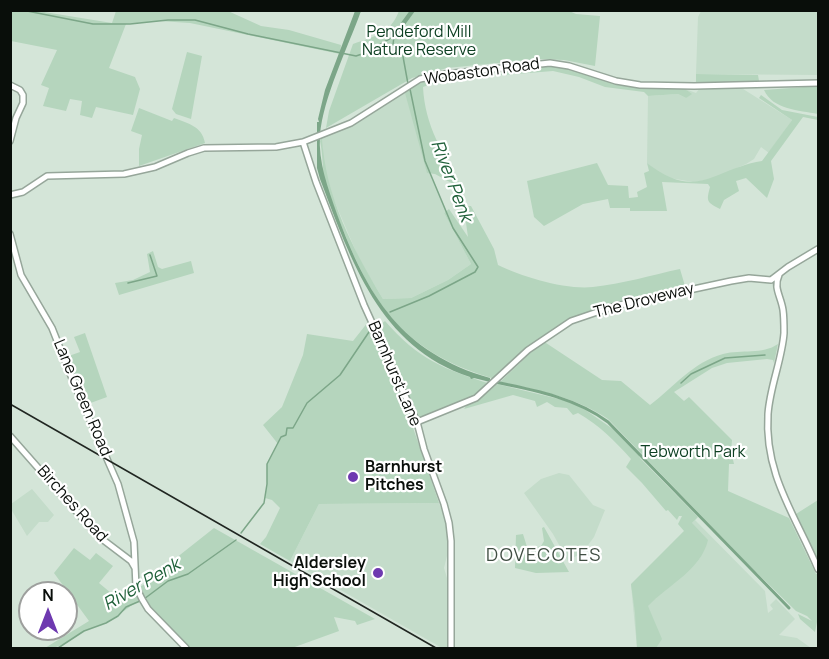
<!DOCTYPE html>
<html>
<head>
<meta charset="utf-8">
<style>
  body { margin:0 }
  #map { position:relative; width:829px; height:659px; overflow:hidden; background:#d4e5d8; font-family:Manrope,sans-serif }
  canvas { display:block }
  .frame { position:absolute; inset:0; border:12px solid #090e0a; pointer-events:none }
  .north { position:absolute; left:18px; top:581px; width:60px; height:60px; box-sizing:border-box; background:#fff; border:2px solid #9d9f9d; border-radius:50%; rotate:0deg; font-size:16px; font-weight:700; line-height:24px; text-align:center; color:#090e0a }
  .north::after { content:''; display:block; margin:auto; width:21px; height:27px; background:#6e39b0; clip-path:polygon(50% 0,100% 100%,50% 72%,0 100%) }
</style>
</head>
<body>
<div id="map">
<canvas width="829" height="659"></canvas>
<div class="frame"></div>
<div class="north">N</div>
</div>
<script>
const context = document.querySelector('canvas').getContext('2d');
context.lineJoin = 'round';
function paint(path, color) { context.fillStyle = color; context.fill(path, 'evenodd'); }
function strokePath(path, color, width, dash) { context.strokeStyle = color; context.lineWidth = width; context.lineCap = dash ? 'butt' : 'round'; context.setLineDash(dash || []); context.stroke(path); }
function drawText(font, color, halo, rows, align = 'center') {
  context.font = font + ' Manrope,sans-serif'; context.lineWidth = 4.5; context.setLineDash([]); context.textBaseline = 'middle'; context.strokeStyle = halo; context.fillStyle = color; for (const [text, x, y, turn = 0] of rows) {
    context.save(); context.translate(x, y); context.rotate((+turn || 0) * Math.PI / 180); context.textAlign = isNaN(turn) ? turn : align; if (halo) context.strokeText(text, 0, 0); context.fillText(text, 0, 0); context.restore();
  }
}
const built = new Path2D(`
  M701,11h117v64l-122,-1 2,-57z
  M740,87l52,33 -23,33 -8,-6 -7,12 -8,5 -37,16 -16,2 -29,-5 -17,-14 1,-67 30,-2 8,4 2,-6 -3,-3 11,4 4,-5z
  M409,88l16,73 21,50 -2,2 27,51 -23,16 -37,18 -28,1 -23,-38 -32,-75 -5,-24 -1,-25z
  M559,473l10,2 24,30 12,5 -11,27 -11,15 -15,9 -15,-27 -29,-41 17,-14z
  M32,489l22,26 -6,7h-9l-12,14 -16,-27v-5z
  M439,503l8,21v32l-3,12 3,10v70h-5l-152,-87 29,-57z
  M695,520l70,71 3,22 5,-4 -3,-4 6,-6 19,20 -16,16 18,3 14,10h-174l-6,-63z`);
const green = new Path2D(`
  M567,10l9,4 24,2 -5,50 -31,-6 -26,-1 -91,9 -35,10 -86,50 3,-17 24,-67c22,-8 37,-10 46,-33z
  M228,11l33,15 28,4 52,15 -1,9 -150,-31 -31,-2 -33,3 -17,44 26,9 5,12 -7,26 -37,-8 -4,11 -12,-3 2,-14 -12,-2 -4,12 -23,-5 6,-18 -8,-3 16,-35 -46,-9v-30h27l74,12 4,-12z
  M187,52l15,4 -11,63 -15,-5 -4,-5z
  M541,64l28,3 63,19 53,3 7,5 -6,4 -8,-4 -30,2 -4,-4 -39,-5 -26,-10 -26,-6 -100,8 5,-4z
  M696,74l62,1 1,6 -63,2z
  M431,79h4v4l-12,4c2,40 20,65 38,99l-2,1 -24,-13 -8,-1 -22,-80 4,-5z
  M818,86v28c-19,-4 -45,-4 -54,-24z
  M761,95l21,15 36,7v3l-15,-3 -32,44 3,18 -7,19 -21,-20 -10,3 3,10 -15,9 -4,9c-13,-7 -14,-7 -10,-22l-2,-3 -46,-2 5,29h-37v-3h-20l-2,-9 -25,5 -39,22 -10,-9 -7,-36 70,-18 11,22 20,1 1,12 9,-1 -1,-5 10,-5 -3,-14 5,-2 -2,-8c50,39 66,6 115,-2l30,-41 -33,-22z
  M139,108l33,13 2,-3c15,6 28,8 31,25l-66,23v-17l3,-14 -11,-4z
  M322,137c3,59 31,112 61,162l28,-1 37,-18 23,-16 -27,-51 5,-4 19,28 -2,-14 -7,-17h12l23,43 4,16c24,12 68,25 95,22 29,-3 59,-12 87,-18l5,17c-25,6 -52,10 -77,18 -43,15 -83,40 -113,75 -80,-23 -116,-63 -147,-137 -8,-20 -17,-40 -23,-60 -3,-14 -2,-28 -5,-41z
  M153,251l5,16 4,2 29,-8 3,12 -75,22 -4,-12 18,-3 17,-8 -3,-18z
  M385,321c33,38 60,49 106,63 -21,18 -45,25 -71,34l-5,-2 -16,-44 -22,-45z
  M368,322l33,71 38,110 -120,1 -29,57 -30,-17 6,-7 14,-29 -8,-8 -7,-2 2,-14v-20l11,-20 -15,-19 19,-18 21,-52 4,-21 46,7z
  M85,333l22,64 -22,8 -19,-48 14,-5 -6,-15z
  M543,341l59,39 19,1 29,24c24,-18 43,-43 73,-51 19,-5 39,1 55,-10l-4,19 -1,-3 -6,-1 -40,4 -15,5 -38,24 10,9 5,-4 43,43 -1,11 3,13h-5l-1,27 61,27 27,56 2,-1v44l-3,15 -15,-13 -2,-5 14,7 -5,-5 -11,-5 -49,-48 -139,-144c-33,-22 -70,-29 -108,-37z
  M497,384l70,17 14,6 32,22 22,22 3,1 2,6 58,59 -6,6 16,17c-7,30 -40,45 -60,66l14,33 -6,9h-19l-2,-35 -4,-29 53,-53 -6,-7 4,-8h-3l-2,4 -9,-10 -2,1 -24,-28 -16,-16 5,-8c-16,-18 -32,-34 -53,-46l-5,2 -6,-7 -12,-1 -8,-5 -10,5 -2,-6 -22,-6 -49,14 3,-4 14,-7z
  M818,500v61l-22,-47z
  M544,527l25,45 -33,1 -21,-5 1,-33 7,-1 4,13 8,1 6,-2 3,-5 -2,-13z
  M214,528l161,91 -18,6 -2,-4 -21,-4 5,14 -47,17h-103l-38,-41 -12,-20 13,-6v-4z
  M74,548l16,12 6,-7 17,13 -14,17 18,15 6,-7 11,-5 7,14c-12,6 -20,14 -32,21 -8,5 -18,6 -26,11 -16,8 -19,16 -38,16l44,-27 -35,-48z`);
const water = new Path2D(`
  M355,11h6c-13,36 -38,87 -41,124 -2,27 8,53 17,79 30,82 65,139 153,164v4l-16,-4 -3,1 -1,-2c-91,-30 -119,-117 -150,-198l-3,-11v-46h2l-1,-3 7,-29z`);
const stream = new Path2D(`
  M22,10l71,14h37l38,-4h27l53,14 108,22 12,-4 26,-16
  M394,36l-1,9 9,6 6,33
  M128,283l29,-7 -7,-21
  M390,312l39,-16 46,-24 3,-5 -25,-39 -28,-67 -15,-72
  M681,383l10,-9 34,-16 40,-3
  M241,533l23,-30 3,-19v-20l14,-27 5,-2 1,-7h6l14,-25 33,-28 31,-46
  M144,599l24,-18 20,-7 48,-34
  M58,648l26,-17 22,-8 12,-7 8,-9 14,-6`);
const canal = new Path2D(`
  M495,382c39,8 81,16 113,40l181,186`);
const river = new Path2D(`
  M394,36l19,-26`);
const secondary = new Path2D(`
  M10,85l10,5 3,5v8l-7,15 -6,23
  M303,142l13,40 48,123 53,117 7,27 20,55 5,19 2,18v107
  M10,195l13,-3 24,-16 77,-2 31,-7 33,-14 16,-5 72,-1 27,-5 48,-19 69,-44 25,-5 105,-11 19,3 47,15 24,4 54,1 124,-3
  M10,234l11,41 31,53 23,58 43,98 16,58 2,45 6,12 6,10 38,39
  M779,275c-6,13 2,21 4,35 1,7 1,15 1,23 -2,27 -14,53 -16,81 -4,61 28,102 50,155
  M417,422l59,-24 52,-48 43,-29 44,-15 116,-25 18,-3 22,2 17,-13 30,-18
  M10,436l88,100 33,25 4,7`);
const rail = new Path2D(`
  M10,404l426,244`);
const markers = [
  [353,477,6,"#6e39b0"],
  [378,573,6,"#6e39b0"]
];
const parkNames = [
  ["Pendeford Mill",419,33],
  ["Nature Reserve",419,51],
  ["Tebworth Park",693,453]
];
const streetNames = [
  ["Wobaston Road",482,72,-8],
  ["The Droveway",644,301,-14],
  ["Barnhurst Lane",394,374,67],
  ["Lane Green Road",82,398,67],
  ["Birches Road",72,504,48]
];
const poiNames = [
  ["Barnhurst",365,468],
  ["Pitches",365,486],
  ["Aldersley",366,564,"right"],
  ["High School",366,582,"right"]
];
const waterNames = [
  ["River Penk",451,181,69],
  ["River Penk",142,585,-30]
];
const neighbourhoodNames = [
  ["DOVECOTES",544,556]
];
paint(built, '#c4dcca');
paint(green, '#b5d5bd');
paint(water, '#7ca688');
strokePath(stream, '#7ca688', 1.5);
strokePath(canal, '#7ca688', 3);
strokePath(river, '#7ca688', 4.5);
strokePath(secondary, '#96a69a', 8);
strokePath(secondary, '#fff', 5);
strokePath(rail, '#202621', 1.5);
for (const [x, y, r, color] of markers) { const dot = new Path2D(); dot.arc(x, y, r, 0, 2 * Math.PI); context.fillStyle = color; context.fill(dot); strokePath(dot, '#fff', 2); }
drawText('16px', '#0e4023', '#fff', parkNames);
drawText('16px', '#090e0a', '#fff', streetNames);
drawText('bold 16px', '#090e0a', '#fff', poiNames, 'left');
drawText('italic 18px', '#1f6039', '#fff', waterNames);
context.letterSpacing = '1.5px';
drawText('18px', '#404e43', '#fff', neighbourhoodNames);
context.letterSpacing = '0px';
</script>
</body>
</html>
